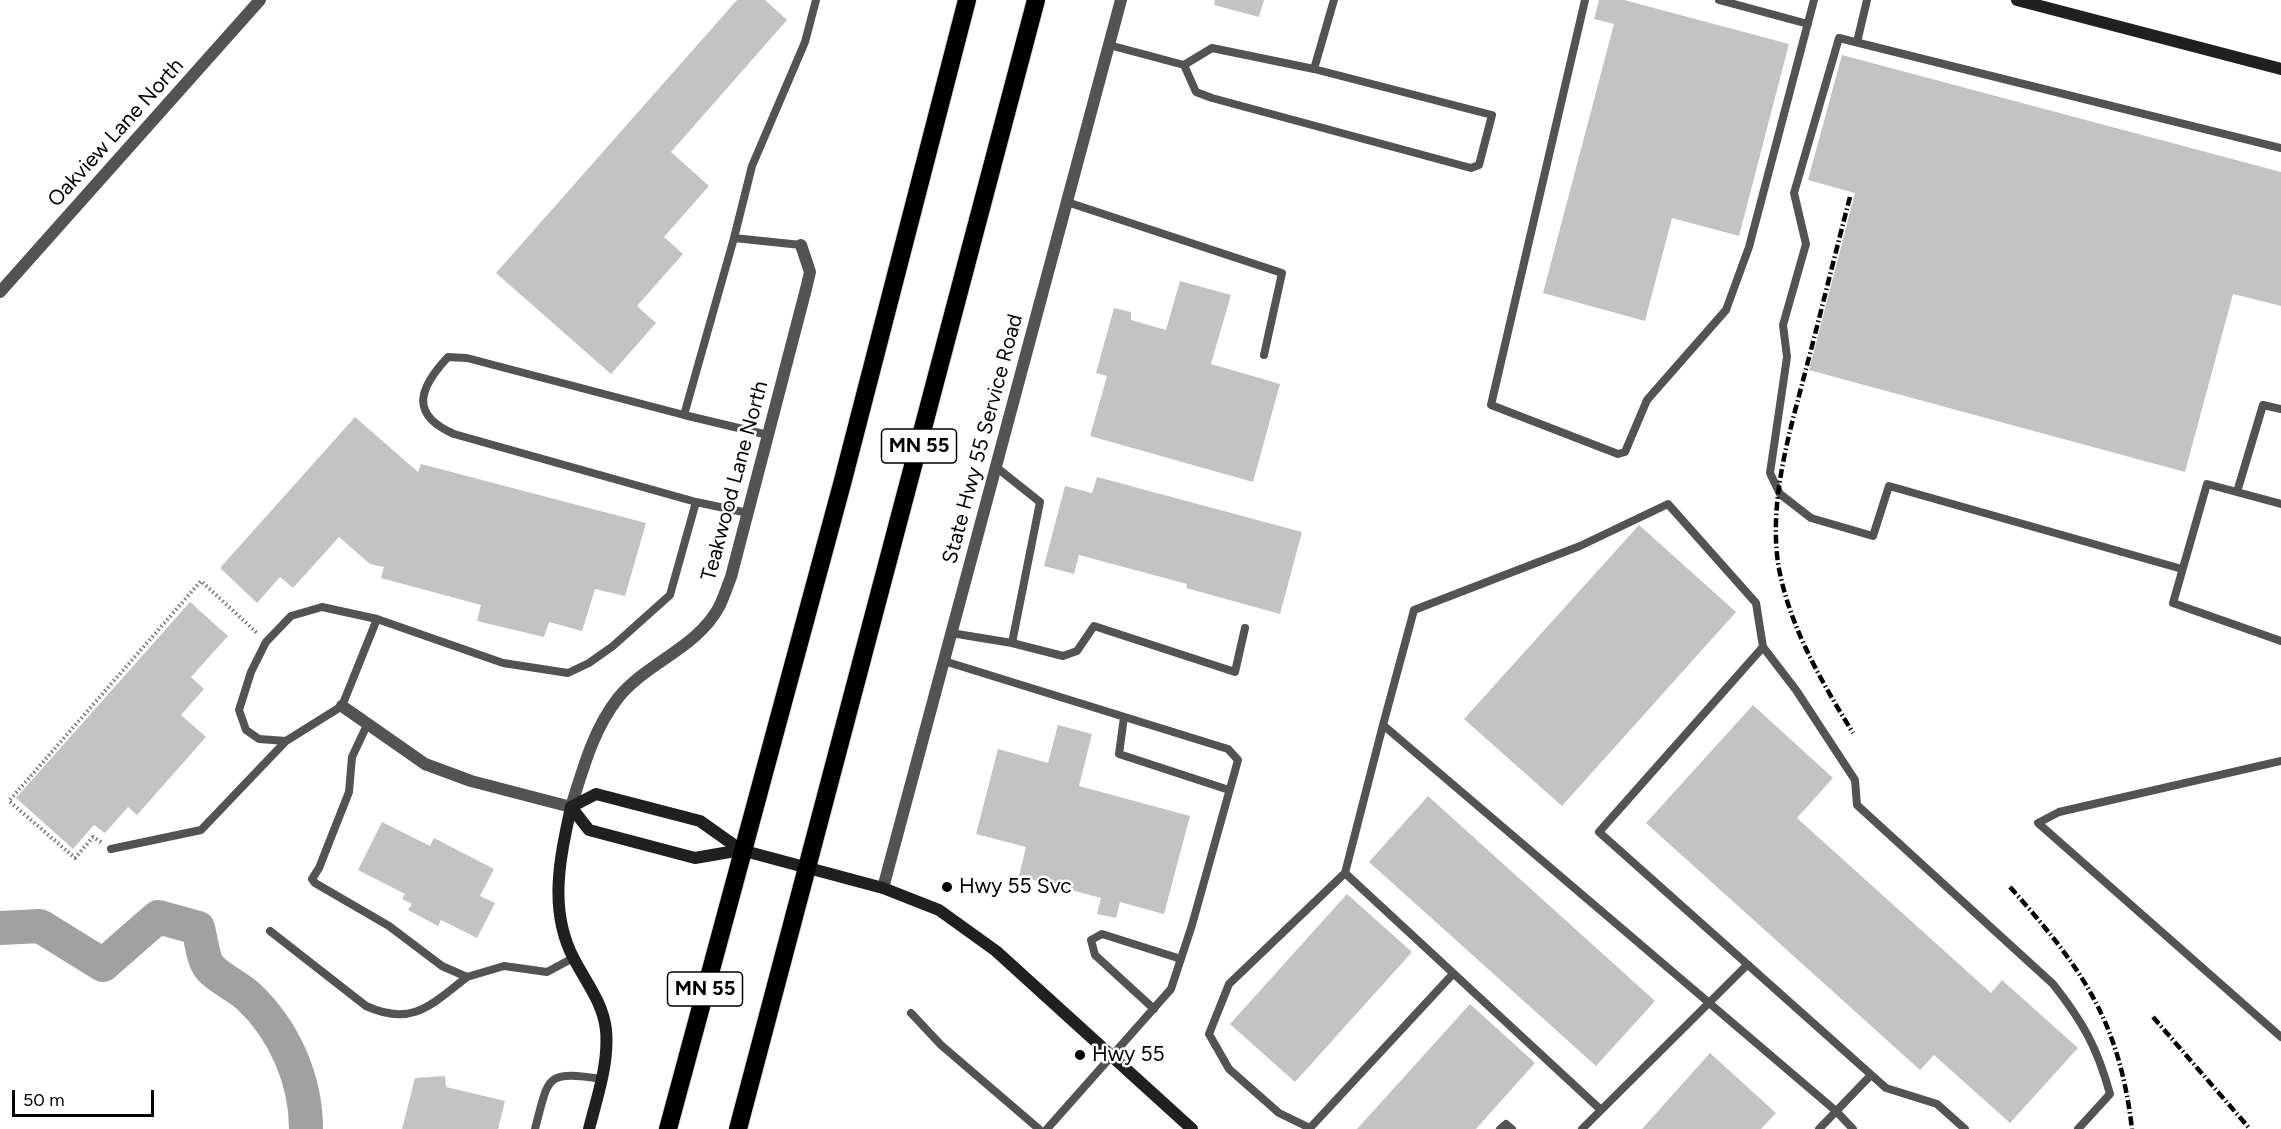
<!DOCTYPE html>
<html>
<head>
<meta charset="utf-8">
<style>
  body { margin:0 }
  #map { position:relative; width:2281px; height:1129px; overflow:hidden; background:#fff; font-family:Figtree,sans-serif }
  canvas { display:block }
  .scale { position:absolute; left:12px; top:1090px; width:142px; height:27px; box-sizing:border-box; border:3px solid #000; border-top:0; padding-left:8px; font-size:18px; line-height:21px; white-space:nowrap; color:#000; -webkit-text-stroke:4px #fff; paint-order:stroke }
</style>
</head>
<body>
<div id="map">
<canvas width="2281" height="1129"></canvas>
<div class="scale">50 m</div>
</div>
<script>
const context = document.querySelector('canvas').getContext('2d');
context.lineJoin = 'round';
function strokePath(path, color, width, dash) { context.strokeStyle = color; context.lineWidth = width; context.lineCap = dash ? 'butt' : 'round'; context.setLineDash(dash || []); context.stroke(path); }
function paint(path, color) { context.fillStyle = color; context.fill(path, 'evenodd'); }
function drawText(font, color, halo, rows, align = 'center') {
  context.font = font + ' Figtree,sans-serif'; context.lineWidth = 5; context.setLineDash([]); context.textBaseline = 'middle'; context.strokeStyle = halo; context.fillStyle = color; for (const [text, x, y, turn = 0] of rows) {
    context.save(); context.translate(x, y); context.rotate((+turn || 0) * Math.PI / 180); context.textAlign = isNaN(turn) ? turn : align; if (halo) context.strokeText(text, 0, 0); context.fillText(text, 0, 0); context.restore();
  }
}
const river = new Path2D(`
  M0,928l40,-2 63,39 55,-48 40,11c3,11 5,32 12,40 10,11 27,18 38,28 36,34 58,83 58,133`);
const building = new Path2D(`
  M737,0h28l22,20 -116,132 38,34 -45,51 19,17 -46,52 19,17 -45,51 -115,-101z
  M1215,0h49l-5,17 -45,-12z
  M1599,0h25l165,44 -50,192 -67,-18 -27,103 -102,-28 71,-269 -20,-5z
  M1842,55l439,117v134l-48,-12 -48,178 -376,-102 46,-177 -47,-13z
  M1180,281l51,14 -20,69 69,20 -27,98 -163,-46 17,-60 -11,-3 18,-65 17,4v8l35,10z
  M355,417l63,55 3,-8 225,59 -21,73 -30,-7 -13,42 -33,-9 -5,15 -67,-16 4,-16 -100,-27 3,-11 -14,-3 -31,-27 -46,51 -13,-11 -23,26 -37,-35z
  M1097,477l205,55 -22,82 -94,-26 1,-4 -108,-29 -5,19 -30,-8 21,-80 27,7z
  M1639,525l97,87 -174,194 -98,-87z
  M190,602l38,34 -37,41 13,12 -23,26 25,22 -69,78 -9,-8 -23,26 -11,-8 -21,24 -57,-51z
  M1753,705l80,73 -36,40 194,175 11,-13 76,68 -68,75 -76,-68 -14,15 -274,-247z
  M1058,725l34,9 -13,52 111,30 -26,98 -44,-12 -4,16 -19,-4 4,-16 -82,-22 7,-29 -50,-13 22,-85 50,14z
  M1428,796l227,205 -59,65 -227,-204z
  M382,822l48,24 4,-8 60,31 -14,27 15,7 -18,35 -36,-18 -3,6 -30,-16 4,-6 -10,-5 3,-5 -47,-24z
  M1347,894l65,58 -117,130 -65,-58z
  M1470,1004l65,59 -59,66h-119z
  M1710,1053l66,60 -15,16h-119z
  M445,1076l1,11 59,14 -7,28h-96l13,-51z`);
const path = new Path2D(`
  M101,842l-8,-5 -18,21 -66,-57 192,-220 56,52`);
const lane = new Path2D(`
  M1585,0l-94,405 127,49 7,-2 22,-52 79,-90 23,-63 65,-247
  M1719,0l89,24
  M1857,42l10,-42
  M1109,45l75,20 28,-17 102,21 20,-69
  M1184,65l12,27 16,6 259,70 8,-3 13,-50 -178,-46
  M1067,202l215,71 -18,82
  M734,238l18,-72 53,-124 11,-42
  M684,415l84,20
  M2237,492l26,-87 18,4
  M696,502l52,11
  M2281,504l-74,-20 -34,119 108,38
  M2182,569l-293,-83 -16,50 -62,-18 -31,-24 -10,-21 17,-116 -4,-32 23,-81 -12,-51 45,-155 442,110
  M377,619l-35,87 -56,35 -27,-2 -13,-9 -7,-20 12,-38 15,-30 25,-26 31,-9 55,12 126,44 65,10 21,-10 24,-17 57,-51 26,-93 -242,-68c-46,-20 -34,-47 -6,-77l19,1 217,57 50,-177 67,7
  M951,633l61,10 28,-141 -44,-35
  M1012,643l51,13 14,-5 17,-25 141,46 10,-44
  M1763,647l-7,-44 -88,-99 -88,42 -166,64 -31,115 453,386 17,18
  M944,661l284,88 10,11 -46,165 -21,64 -124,140
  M1124,717l-5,37 110,36
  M367,725l-15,32 -3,35 -30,76 -7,11 3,4 74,43 53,40 25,11 37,-11 43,6 26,-14
  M1383,725l-38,148 256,237
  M2281,761l-222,51 -21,11 243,214
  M111,849l90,-19 85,-89
  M1345,873l-116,111 -20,50 20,35 50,44 31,15 142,-153
  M270,931l96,75c46,21 65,-1 101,-29
  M1154,1009l-59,-54 -4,-15 11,-6 79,25
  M911,1013l30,32 98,84
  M535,1129c14,-52 9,-59 67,-50
  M1500,1129l6,-5 6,5
  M1582,1129l164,-163
  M1819,1129l52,-54
  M1965,1129l-28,-25 -51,-16 -287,-256 164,-185 33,43 59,90 2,25 196,179c30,38 44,63 57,110l-32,35`);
const street = new Path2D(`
  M0,292l260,-292
  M342,706l83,58 46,17 100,26c12,-38 22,-77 47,-109 28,-35 79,-50 101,-91 5,-10 8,-20 12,-30l75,-288 4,-17 -9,-27
  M883,888l238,-888`);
const secondary = new Path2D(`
  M2017,0l264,69
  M571,807l25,-13 104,27 41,29 142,38 56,22 57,41 196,178
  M571,807c-11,51 -23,103 3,152 12,23 29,44 32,71 3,34 -9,67 -17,99
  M571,807l18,23 106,28 46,-8`);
const highway = new Path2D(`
  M668,1129l174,-645 125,-484
  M738,1129l298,-1129`);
const rail = new Path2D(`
  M1850,197c-15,57 -29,115 -44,172 -16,62 -37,129 -28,194 10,61 43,118 75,170
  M2010,887c71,80 109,132 122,242
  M2153,1017l97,112`);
const markers = [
  [947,887,6,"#000"],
  [1080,1055,6,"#000"]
];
const shields = [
  [919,446,75],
  [705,989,75]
];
const shieldNames = [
  ["MN 55",919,446],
  ["MN 55",705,989]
];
const streetNames = [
  ["Oakview Lane North",116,133,-48],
  ["State Hwy 55 Service Road",983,439,-75],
  ["Teakwood Lane North",735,481,-75]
];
const poiNames = [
  ["Hwy 55 Svc",959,887],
  ["Hwy 55",1092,1055]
];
strokePath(river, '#a1a1a1', 34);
paint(building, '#c3c3c3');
strokePath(highway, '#dbdbdb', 20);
strokePath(path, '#757575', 4, [1.5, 3]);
strokePath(lane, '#535353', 8);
strokePath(street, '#535353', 12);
strokePath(secondary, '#202020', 12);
strokePath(highway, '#000', 18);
strokePath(rail, '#000', 4.5, [9, 3, 1.5, 3]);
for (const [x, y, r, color] of markers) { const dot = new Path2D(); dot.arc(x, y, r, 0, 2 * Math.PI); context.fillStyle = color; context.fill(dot); strokePath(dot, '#fff', 2); }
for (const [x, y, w] of shields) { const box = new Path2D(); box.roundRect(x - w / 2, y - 17, w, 34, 4.5); context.fillStyle = '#fff'; context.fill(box); strokePath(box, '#000', 1.5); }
drawText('bold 20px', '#000', null, shieldNames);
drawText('21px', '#000', '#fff', streetNames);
drawText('21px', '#000', '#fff', poiNames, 'left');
</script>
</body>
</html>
